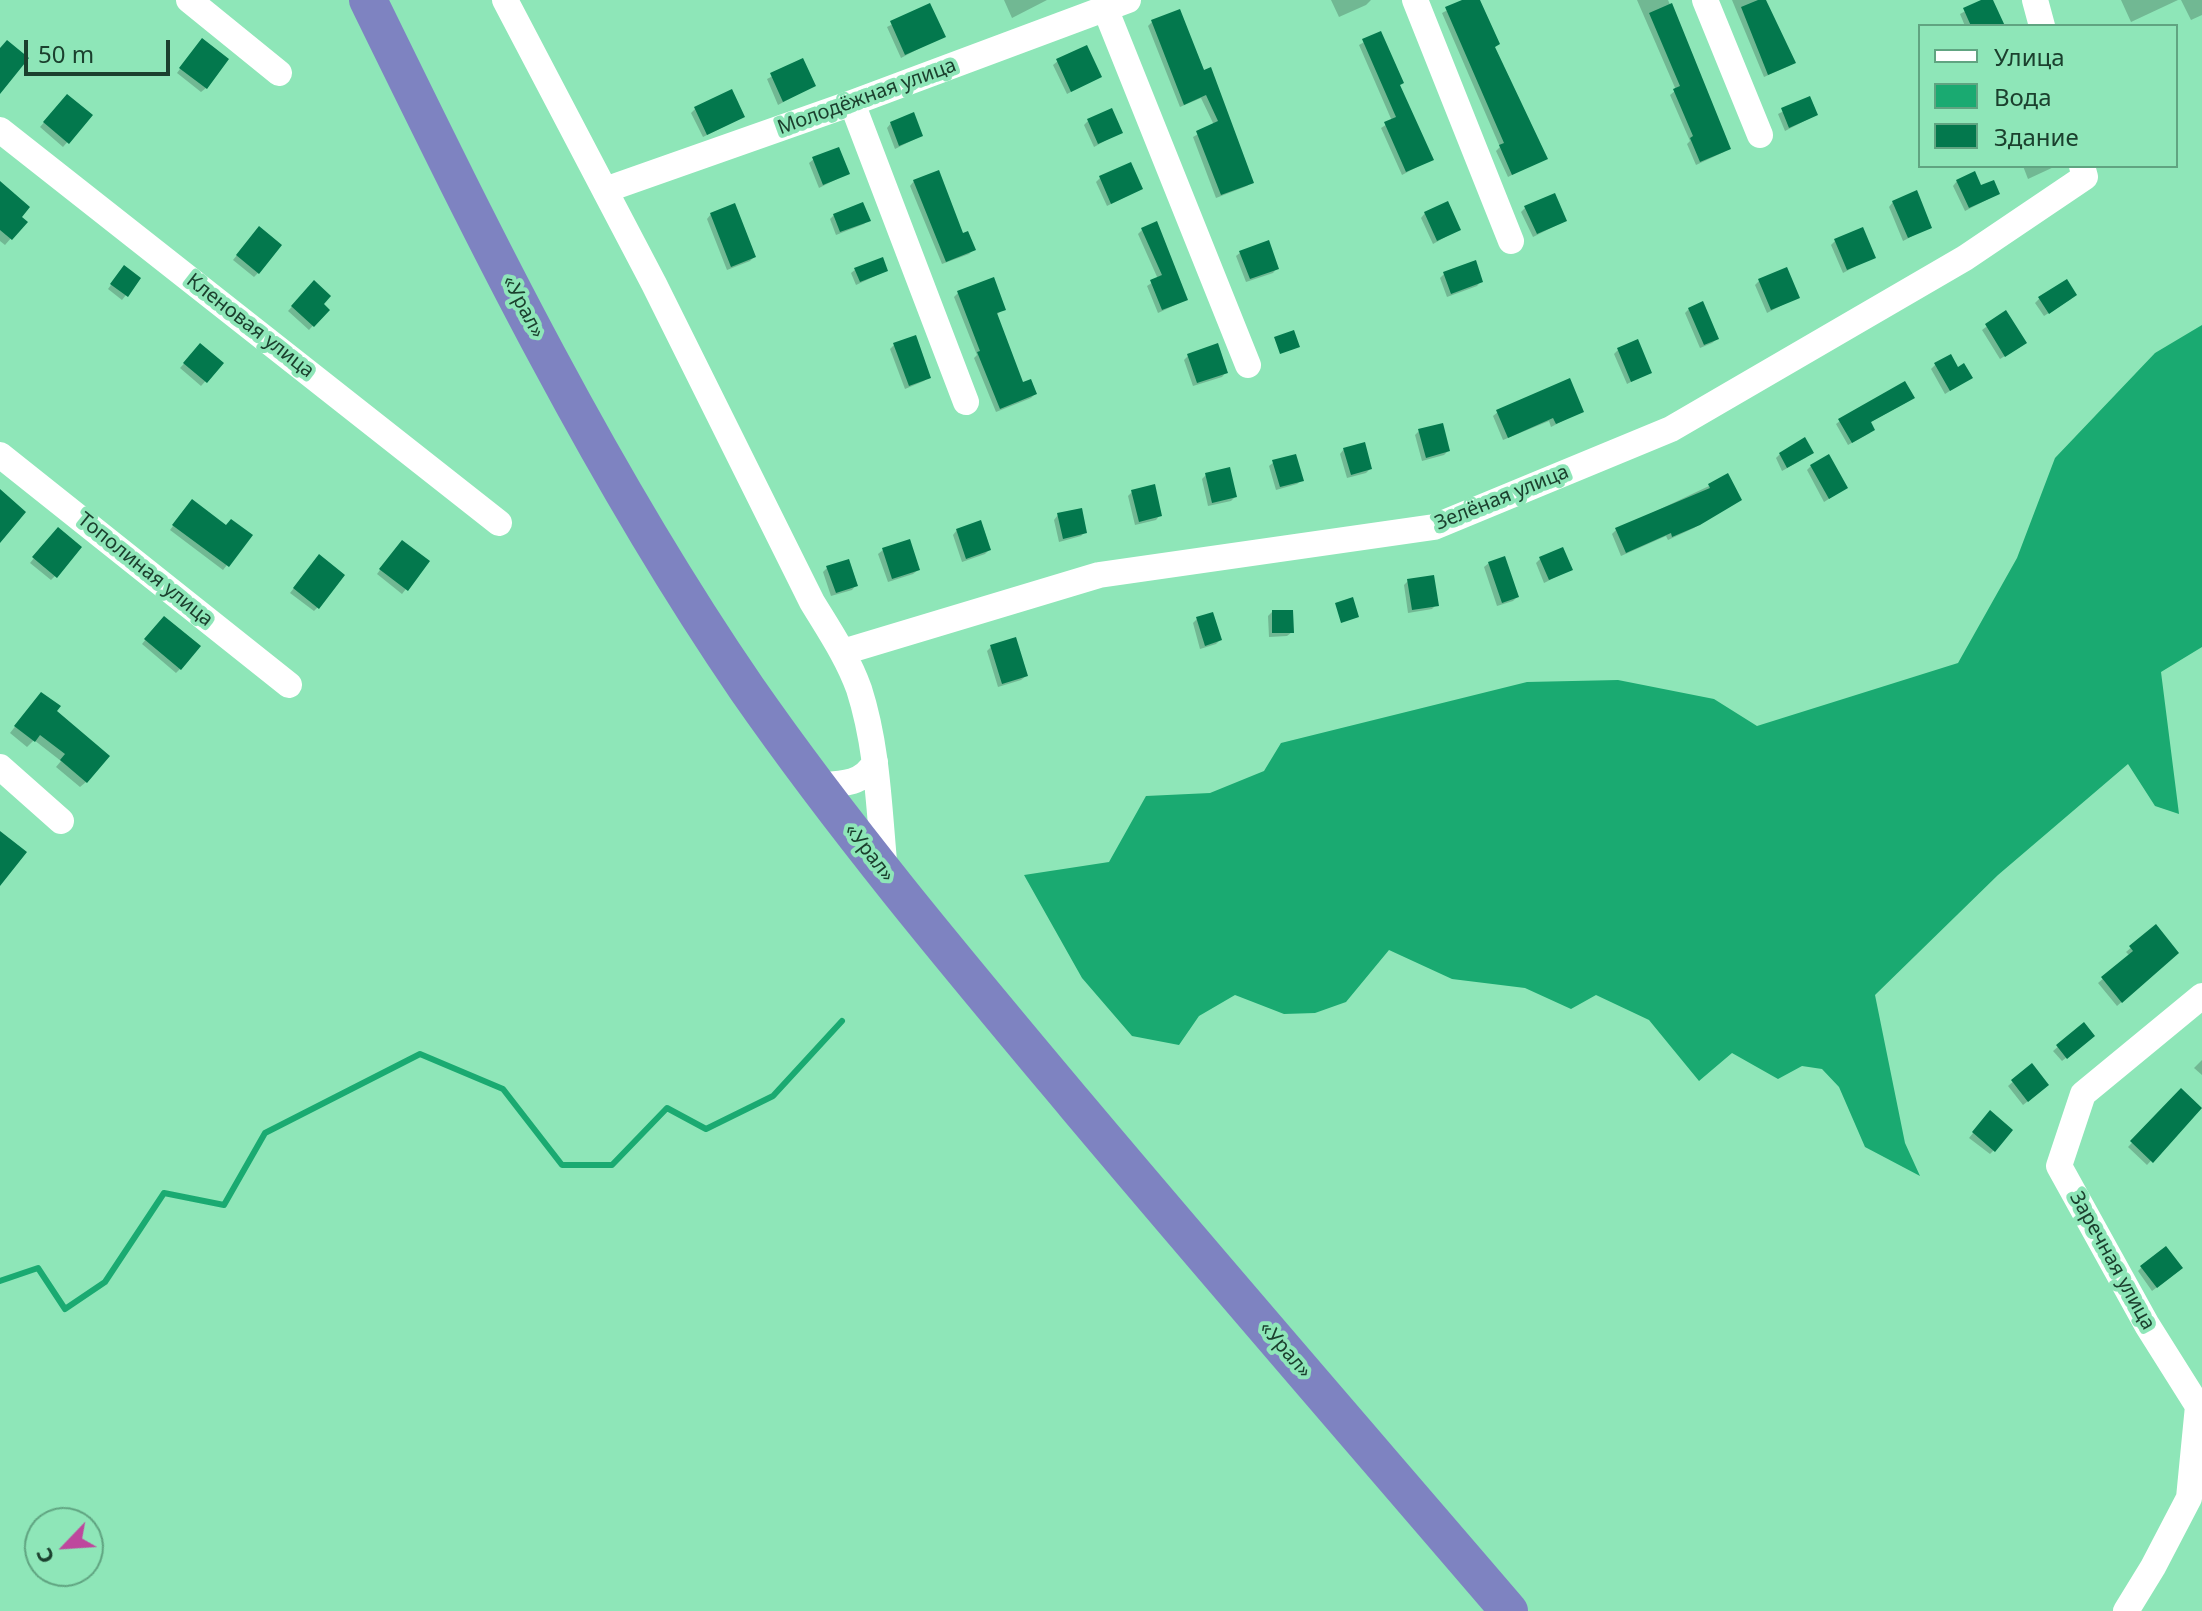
<!DOCTYPE html>
<html>
<head>
<meta charset="utf-8">
<style>
  body { margin:0 }
  #map { position:relative; width:2202px; height:1611px; overflow:hidden; background:#8ee6b8; font-family:"Noto Sans",sans-serif }
  canvas { display:block }
  .legend { position:absolute; left:1918px; top:24px; width:260px; height:144px; box-sizing:border-box; background:#8ee6b8; border:2px solid #60a481; margin:0; padding:10px 14px; list-style:none; font-size:24px; color:#1b402e }
  .legend li { display:flex; align-items:center; gap:16px; height:40px }
  .legend b { width:40px; border:2px solid #60a481 }
  .north { position:absolute; left:24px; top:1507px; width:80px; height:80px; box-sizing:border-box; background:#8ee6b8; border:2px solid #60a481; border-radius:50%; rotate:245deg; font-size:22px; font-weight:700; line-height:32px; text-align:center; color:#1b402e }
  .north::after { content:''; display:block; margin:auto; width:28px; height:36px; background:#be479d; clip-path:polygon(50% 0,100% 100%,50% 72%,0 100%) }
  .scale { position:absolute; left:24px; top:40px; width:146px; height:36px; box-sizing:border-box; border:4px solid #1b402e; border-top:0; padding-left:10px; font-size:24px; line-height:28px; white-space:nowrap; color:#1b402e; -webkit-text-stroke:6px #8ee6b8; paint-order:stroke }
</style>
</head>
<body>
<div id="map">
<canvas width="2202" height="1611"></canvas>
<ul class="legend">
<li><b style="height:10px;background:#fff"></b>Улица</li>
<li><b style="height:22px;background:#1aaa71"></b>Вода</li>
<li><b style="height:22px;background:#03784d"></b>Здание</li>
</ul>
<div class="north">С</div>
<div class="scale">50 m</div>
</div>
<script>
const context = document.querySelector('canvas').getContext('2d');
context.lineJoin = 'round';
function paint(path, color) { context.fillStyle = color; context.fill(path, 'evenodd'); }
function strokePath(path, color, width, dash) { context.strokeStyle = color; context.lineWidth = width; context.lineCap = dash ? 'butt' : 'round'; context.setLineDash(dash || []); context.stroke(path); }
function drawText(font, color, halo, rows, align = 'center') {
  context.font = font + ' "Noto Sans",sans-serif'; context.lineWidth = 8; context.setLineDash([]); context.textBaseline = 'middle'; context.strokeStyle = halo; context.fillStyle = color; for (const [text, x, y, turn = 0] of rows) {
    context.save(); context.translate(x, y); context.rotate((+turn || 0) * Math.PI / 180); context.textAlign = isNaN(turn) ? turn : align; if (halo) context.strokeText(text, 0, 0); context.fillText(text, 0, 0); context.restore();
  }
}
const water = new Path2D(`
  M2202,325v322l-41,25 18,142 -24,-8 -27,-42 -130,111 -123,120 30,148 15,33 -55,-29 -26,-60 -17,-18 -20,-3 -24,13 -46,-26 -33,28 -50,-61 -53,-25 -25,14 -46,-21 -73,-9 -63,-29 -43,52 -31,11 -31,1 -49,-19 -36,21 -20,29 -47,-9 -50,-58 -58,-103 85,-13 37,-66 64,-3 54,-22 17,-28 246,-61 91,-2 96,19 43,27 201,-63 59,-105 38,-100 100,-105z`);
const shadow = new Path2D(`
  M1004,0h43l-35,18z
  M1331,0h40l-5,5 -27,12z
  M1467,0h11l16,48 51,110 -37,19 -12,-26 4,-4 -58,-134z
  M1637,0h31l25,56 35,92 -4,4 -28,13 -9,-21 3,-3 -20,-46 6,-5z
  M1732,0h33l28,63 -4,3 -25,11z
  M1986,0h5l11,26h-37l-5,-12z
  M2121,0h57l-47,22z
  M2181,0h21v15l-11,5z
  M929,6l14,30 -42,22 -14,-31z
  M1179,12l73,170 -5,4 -31,12 -23,-61 21,-12 -13,-27 -21,9 -32,-81 4,-4z
  M1380,33l19,53 33,73 -30,16 -21,-47 11,-7 -33,-76z
  M198,45l8,43 -5,4 -24,-19z
  M802,61l11,25 -35,19 -11,-26z
  M1058,61l41,16 -32,17 -14,-29z
  M67,96l23,20 -27,31 -23,-20z
  M1809,98l7,17 -31,16 -7,-17z
  M696,108l47,9 -40,20 -12,-24z
  M1088,121l33,11 -27,15 -10,-22z
  M891,123l30,13 -26,13 -8,-21z
  M814,159l33,15 -28,14 -10,-25z
  M2023,166h33l-28,13z
  M1100,178l41,11 -34,17 -11,-24z
  M914,181l59,69 -4,4 -27,10 -32,-78z
  M1957,181l23,7 18,6 -33,17 -12,-25z
  M0,184l19,33 6,5 -20,23 -5,-4z
  M1893,202l37,25 -27,14 -14,-34z
  M1525,208l40,13 -32,16 -12,-25z
  M1425,213l33,17 -25,14 -12,-26z
  M711,214l43,43 -4,4 -23,9 -20,-51z
  M834,215l34,5 -4,4 -28,11 -6,-16z
  M1142,230l44,70 -28,13 -11,-27 11,-7 -20,-45z
  M255,233l3,40 -4,4 -21,-17z
  M1835,241l38,16 -30,16 -12,-28z
  M1241,252l36,16 -4,5 -27,9 -10,-26z
  M856,269l30,2 -30,14 -5,-12z
  M120,272l6,23 -4,5 -14,-11z
  M1444,274l37,7 -4,5 -30,11 -7,-19z
  M1759,281l39,16 -31,16 -12,-28z
  M314,283l7,22 6,5 -18,20 -21,-19z
  M958,293l46,16 -8,6 26,70 13,9 -4,4 -35,14 -22,-54 3,-3 -23,-58z
  M2039,299h32l-27,17 -9,-13z
  M1689,309l28,30 -5,4 -12,5 -15,-35z
  M2005,313l15,34 -20,12 -18,-29z
  M894,345l34,32 -4,4 -19,8 -15,-40z
  M200,346l21,18 -20,22 -21,-18z
  M1618,350l32,22 -23,12 -13,-30z
  M1188,356l38,16 -4,5 -29,9 -9,-26z
  M1935,365l22,4 13,9 -25,16 -14,-25z
  M1909,401l-40,22 1,10 -22,12 -12,-21 4,-3z
  M1582,411l-31,16 -2,-6 -46,19 -10,-24 5,-4z
  M1419,431l29,20 -4,4 -22,6 -7,-26z
  M1344,449l26,20 -4,4 -19,5 -7,-24z
  M1780,454l27,3 -25,14 -6,-13z
  M1274,462l28,18 -5,4 -21,6 -7,-24z
  M1811,466l35,22 -22,14 -17,-32z
  M1206,475l29,22 -4,4 -23,5 -6,-27z
  M1709,486l26,17 -41,25 -26,12 -2,-4 -45,20 -9,-22 4,-4z
  M1132,492l28,23 -4,5 -21,5 -7,-29z
  M188,506l38,21 24,9 -27,34 -53,-40z
  M1058,515l27,17 -4,4 -22,6 -5,-22z
  M957,530l32,20 -4,4 -23,8 -9,-27z
  M54,533l1,43 -4,4 -21,-17z
  M398,546l29,16 -25,32 -25,-20z
  M883,550l35,20 -5,4 -25,8 -10,-28z
  M1541,558l29,12 -26,13 -8,-20z
  M315,561l3,46 -4,4 -24,-18z
  M1489,563l28,34 -4,4 -16,5 -13,-39z
  M827,568l29,17 -4,5 -21,6 -8,-24z
  M1408,581l28,24 -4,4 -24,4 -4,-28z
  M1272,612l20,20 -5,4 -18,1 -1,-21z
  M1197,619l23,21 -4,4 -16,5 -7,-26z
  M160,622l20,47 -4,4 -34,-29z
  M991,647l35,29 -5,4 -23,7 -11,-36z
  M36,700l18,11 32,71 -6,5 -24,-20 5,-6 -27,-21 -7,7 -17,-14z
  M2155,927l22,26 -60,53 -19,-23 32,-27 -4,-4z
  M2084,1025l4,15 -26,21 -9,-10z
  M2202,1060v15l-8,-7z
  M2031,1066l12,23 -20,16 -15,-19z
  M2181,1091l18,17 -52,57 -19,-18z
  M1986,1117l8,33 -4,4 -21,-16z
  M2142,1267l35,5 -25,19 -14,-20z`);
const stream = new Path2D(`
  M0,1281l38,-13 27,41 40,-27 59,-89 60,12 41,-72 155,-79 83,35 59,76h50l55,-57 39,21 67,-33 69,-75`);
const building = new Path2D(`
  M1462,0h18l20,44 -5,3 53,112 -36,16 -13,-30 5,-2 -59,-136z
  M1758,0h8l30,63 -28,12 -27,-68z
  M1981,0h12l12,26h-34l-8,-18z
  M930,3l16,34 -41,18 -15,-34z
  M1672,3l59,146 -31,13 -10,-24 3,-2 -20,-47 7,-3 -31,-73z
  M1180,9l24,61 7,-3 43,116 -33,12 -25,-64 22,-10 -12,-26 -22,10 -33,-85z
  M1381,31l23,52 -4,2 34,75 -28,12 -22,-50 12,-5 -34,-78z
  M202,38l27,21 -22,30 -28,-21z
  M7,40l22,18 -29,36v-46z
  M1087,45l15,32 -31,15 -15,-33z
  M803,58l13,28 -33,16 -13,-29z
  M732,89l13,28 -38,18 -13,-28z
  M67,94l26,21 -24,29 -26,-22z
  M1810,96l8,19 -29,13 -8,-20z
  M1112,108l11,25 -25,11 -11,-25z
  M914,112l9,24 -24,10 -9,-24z
  M839,147l11,27 -27,11 -11,-28z
  M1131,162l12,27 -32,15 -12,-28z
  M939,170l24,63 5,-2 8,19 -30,12 -33,-82z
  M1975,171l6,14 13,-5 6,14 -31,14 -13,-28z
  M0,181l30,26 -8,10 6,5 -16,18 -12,-10z
  M1917,190l15,38 -24,10 -16,-37z
  M1555,193l12,28 -30,13 -13,-28z
  M1448,201l13,29 -24,11 -13,-29z
  M863,202l8,19 -31,11 -7,-18z
  M735,203l21,54 -25,10 -21,-54z
  M1157,221l31,79 -26,10 -12,-30 12,-5 -21,-47z
  M259,226l23,19 -23,29 -23,-19z
  M1863,227l13,31 -29,12 -13,-31z
  M1269,240l10,29 -29,10 -11,-28z
  M883,257l5,14 -28,11 -6,-14z
  M1476,260l7,22 -32,12 -8,-22z
  M124,265l17,13 -13,19 -18,-13z
  M1787,267l13,31 -29,12 -13,-31z
  M994,277l12,33 -9,3 26,69 8,-3 6,15 -37,15 -23,-57 3,-1 -23,-60z
  M2067,279l10,16 -28,19 -11,-17z
  M314,280l17,16 -7,8 6,6 -16,17 -23,-21z
  M1703,301l16,38 -15,6 -16,-37z
  M2006,310l21,33 -22,14 -20,-33z
  M1294,330l6,17 -20,7 -6,-17z
  M916,335l15,43 -22,8 -16,-43z
  M1638,339l14,34 -21,9 -14,-34z
  M200,343l24,20 -17,20 -24,-20z
  M1218,343l10,30 -31,10 -10,-29z
  M1951,354l7,13 6,-4 9,15 -23,13 -16,-28z
  M1570,378l14,34 -28,12 -3,-6 -45,20 -12,-28z
  M1905,381l10,17 -44,24 4,8 -23,13 -14,-24z
  M1443,423l7,28 -24,7 -8,-29z
  M1805,437l9,16 -27,15 -8,-15z
  M1365,442l7,27 -21,6 -8,-27z
  M1296,454l8,27 -24,6 -8,-27z
  M1829,454l19,34 -19,11 -19,-34z
  M1230,467l7,30 -25,6 -7,-30z
  M1728,473l14,27 -42,25 -28,12 -1,-4 -45,20 -11,-25 95,-40 -2,-4z
  M1155,484l7,32 -23,6 -8,-32z
  M0,489l26,23 -26,31z
  M192,499l34,26 5,-6 22,16 -24,32 -57,-42z
  M1082,508l5,25 -24,6 -6,-26z
  M981,520l10,30 -25,9 -10,-30z
  M58,527l24,20 -25,31 -25,-21z
  M910,539l10,31 -28,9 -10,-31z
  M402,540l28,21 -22,30 -29,-22z
  M1563,547l10,23 -24,10 -10,-23z
  M319,554l26,21 -26,34 -26,-21z
  M1505,556l14,41 -17,6 -14,-41z
  M849,559l9,27 -22,7 -10,-27z
  M1434,575l5,31 -27,4 -5,-31z
  M1353,597l6,20 -18,6 -6,-20z
  M1272,610h21l1,23h-22z
  M1213,612l9,28 -17,6 -9,-29z
  M164,616l37,30 -20,24 -37,-31z
  M1016,637l12,39 -26,8 -12,-39z
  M41,692l20,14 -4,5 53,45 -23,27 -27,-23 5,-6 -25,-19 -5,7 -21,-16z
  M0,831l27,21 -27,34z
  M2156,924l23,29 -57,50 -21,-26 32,-26 -4,-5z
  M2084,1022l11,14 -28,23 -11,-14z
  M2032,1063l17,22 -21,17 -17,-22z
  M2181,1088l21,20 -49,55 -23,-22z
  M1990,1110l23,20 -18,22 -23,-20z
  M2166,1246l17,22 -26,20 -17,-22z`);
const minor = new Path2D(`
  M189,0l90,73
  M505,0l149,284 158,318c17,28 36,56 47,87 19,59 20,122 26,183
  M1415,0l96,241
  M1705,0l55,135
  M2035,0l7,26
  M1105,8l143,357
  M852,103l114,299
  M0,130l499,393
  M605,190l247,-87 276,-103
  M0,455l289,230
  M843,652l256,-77 335,-48 237,-98 294,-171 120,-81 -3,-11
  M0,767l61,54
  M817,785c23,-1 46,0 58,-23
  M2126,1611l27,-44 36,-69 9,-92 -51,-81 -88,-159 24,-72 119,-98`);
const highway = new Path2D(`
  M368,0c115,235 231,473 379,689 101,145 215,280 328,415 143,170 289,338 434,507`);
const streetNames = [
  ["Молодёжная улица",867,97,-20],
  ["«Урал»",523,307,62],
  ["Кленовая улица",250,326,38],
  ["Зелёная улица",1502,498,-22],
  ["Тополиная улица",145,570,39],
  ["«Урал»",869,853,52],
  ["Заречная улица",2112,1261,61],
  ["«Урал»",1285,1350,49]
];
paint(water, '#1aaa71');
paint(shadow, '#0003');
strokePath(stream, '#1aaa71', 6);
paint(building, '#03784d');
strokePath(minor, '#fff', 26);
strokePath(highway, '#7e83c1', 38);
drawText('20px', '#1b402e', '#8ee6b8', streetNames);
</script>
</body>
</html>
